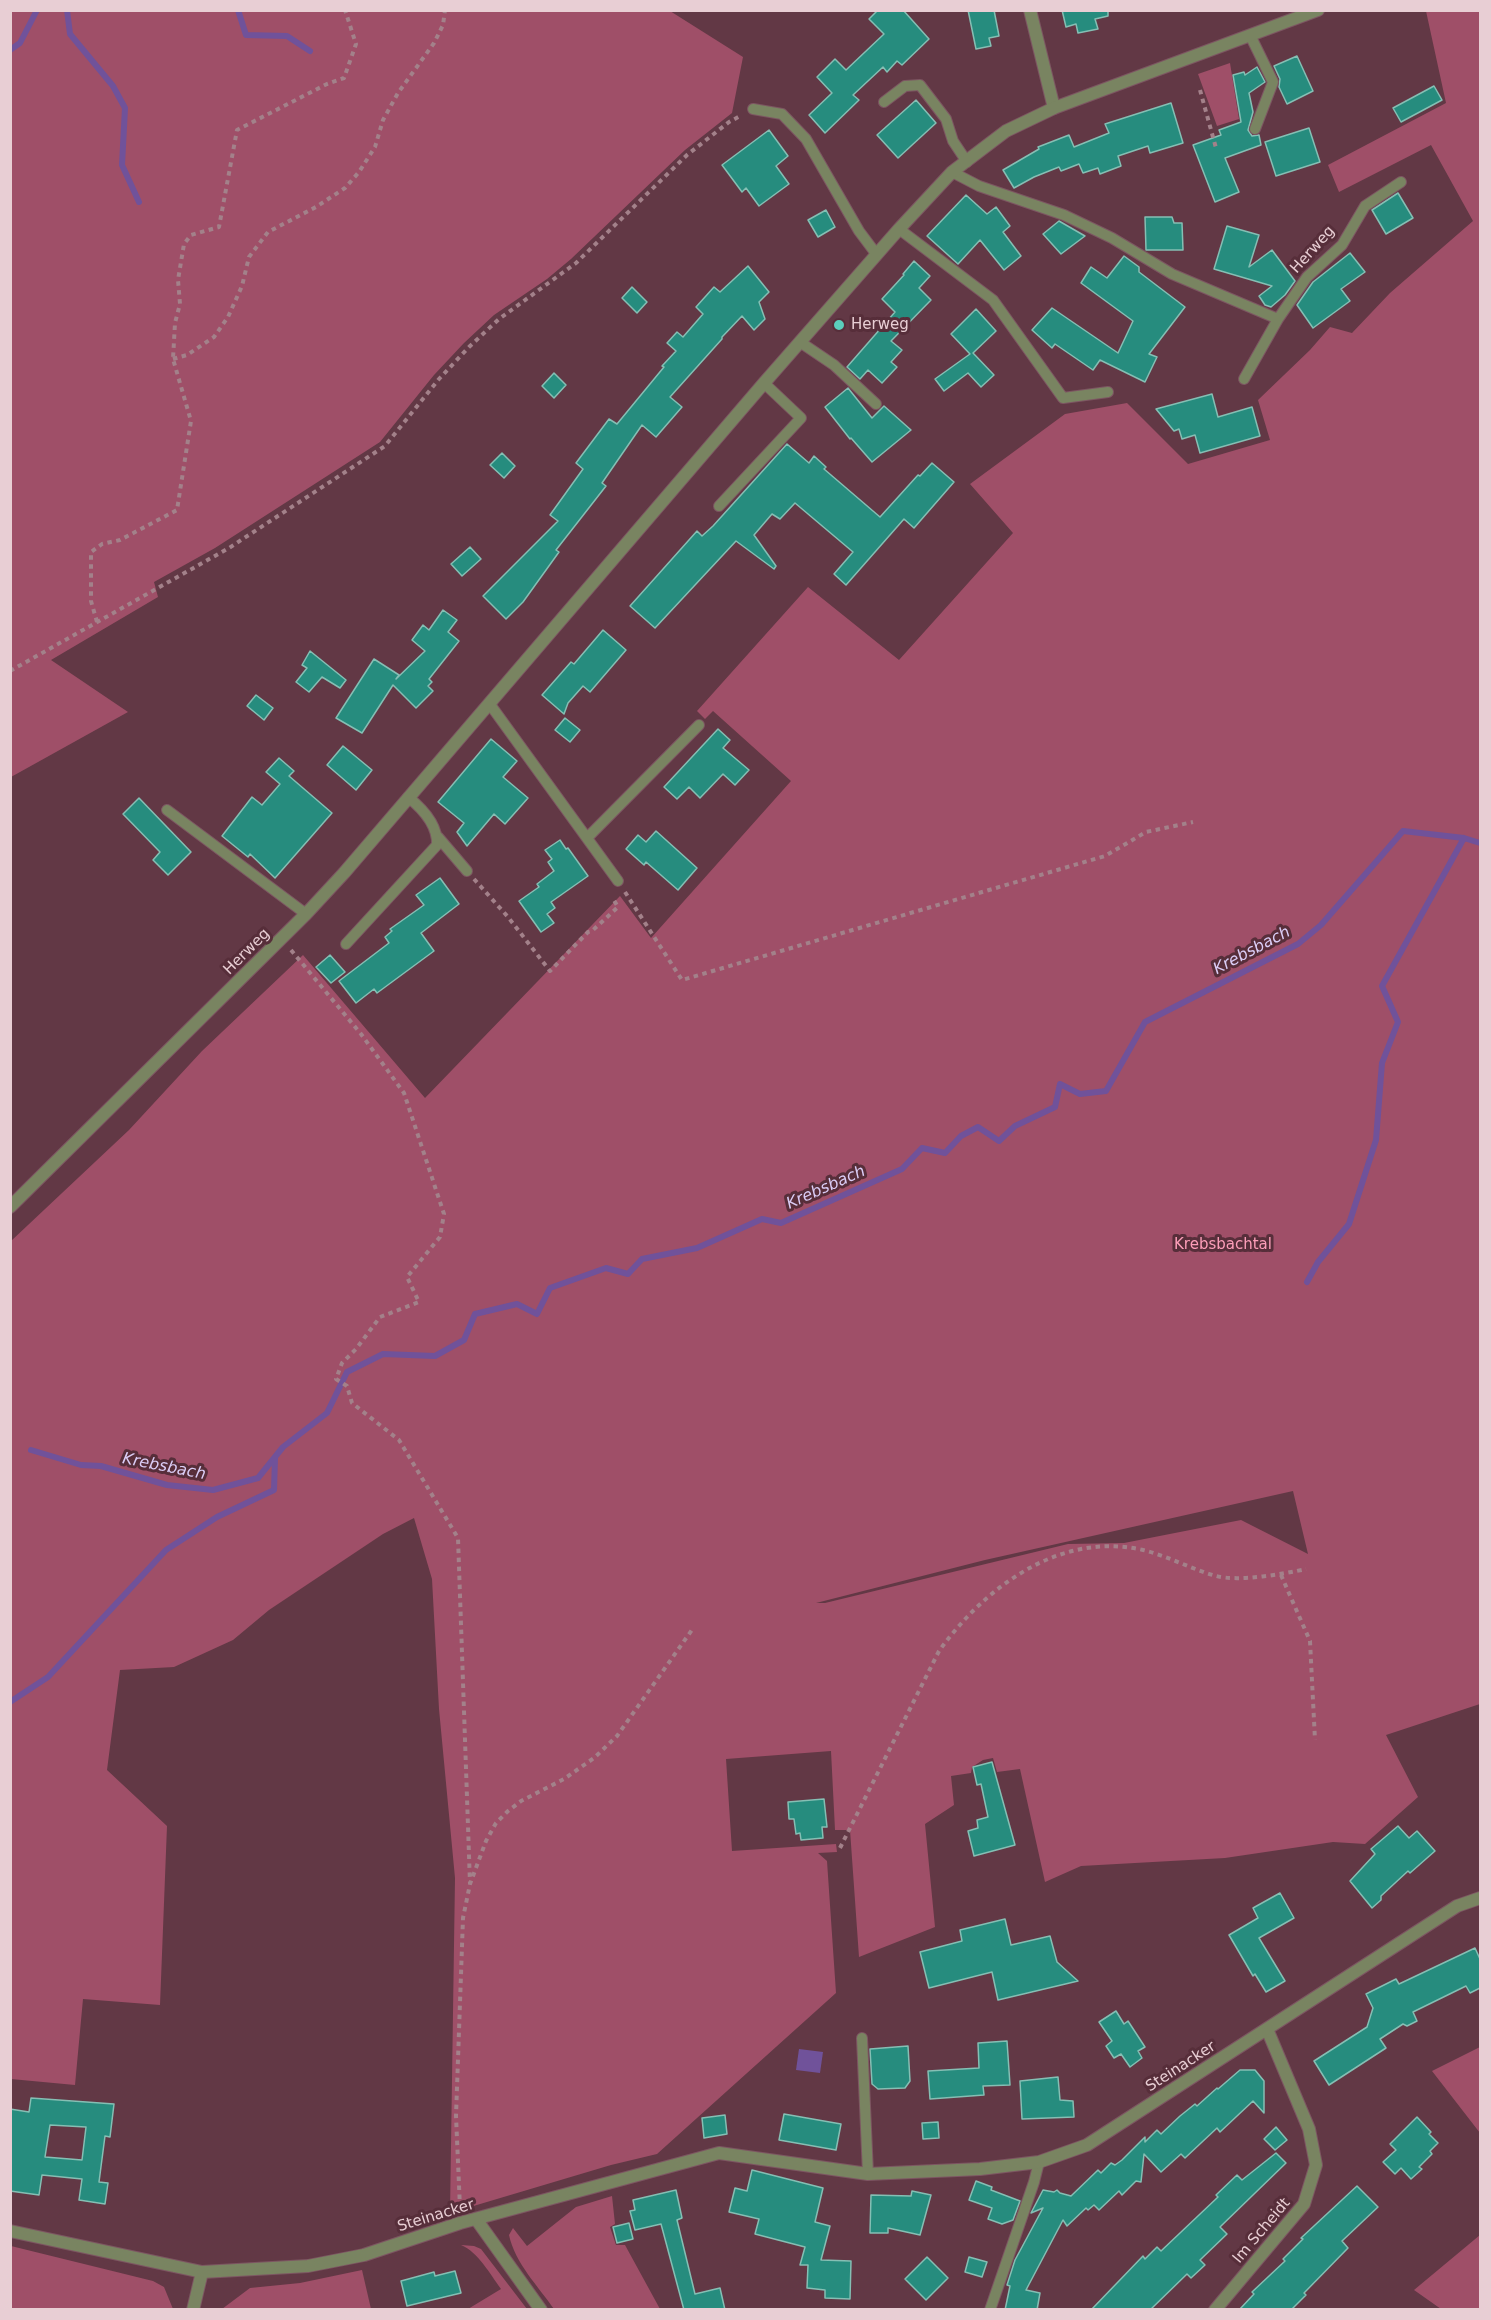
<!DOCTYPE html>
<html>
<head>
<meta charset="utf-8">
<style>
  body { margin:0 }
  #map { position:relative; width:1491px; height:2320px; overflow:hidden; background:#623845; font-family:"DejaVu Sans",sans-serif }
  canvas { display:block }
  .frame { position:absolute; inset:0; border:12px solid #e8ced4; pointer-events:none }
</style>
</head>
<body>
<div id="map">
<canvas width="1491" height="2320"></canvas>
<div class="frame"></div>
</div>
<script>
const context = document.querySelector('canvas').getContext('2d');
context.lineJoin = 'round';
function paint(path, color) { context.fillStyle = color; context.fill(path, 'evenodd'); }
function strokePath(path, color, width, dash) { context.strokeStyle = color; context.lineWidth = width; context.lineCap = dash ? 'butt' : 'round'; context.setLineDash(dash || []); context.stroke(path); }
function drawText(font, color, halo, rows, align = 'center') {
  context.font = font + ' "DejaVu Sans",sans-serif'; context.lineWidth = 6; context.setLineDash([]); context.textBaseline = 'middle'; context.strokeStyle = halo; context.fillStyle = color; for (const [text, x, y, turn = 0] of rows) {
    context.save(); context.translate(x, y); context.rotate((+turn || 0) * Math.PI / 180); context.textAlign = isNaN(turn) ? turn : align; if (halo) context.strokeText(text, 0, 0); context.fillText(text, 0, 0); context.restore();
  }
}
const green = new Path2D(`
  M11,10l659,1 73,46 -11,56 -47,37 -114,109 -24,20 -53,36 -30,28 -30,32 -54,67 -165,106 -61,34 4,15 -107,63 77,52 -117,65z
  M1426,11h54v1693l-94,31 32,62 -53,47 -32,-2 -108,16 -144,8 -36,16 -25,-113 -23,3 -4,-14 -10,2 -11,7 -1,6 -20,3 3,29 -29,19 10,103 -76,30 -9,-127h-15l-4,-79 -105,8 6,92 104,-7 1,8 -19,1 9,8 9,132 -179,161 -46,11 -161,48 5,-335 -16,-169 -7,-130 -18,-61 -31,16 -114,76 -36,30 -59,27 -54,3 -13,100 60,56 -7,179 -77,-6 -8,86 -64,-6v-838l118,-111 73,-79 101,-96 122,143 195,-202 31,42 140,-157 -78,-70 -8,8 -8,-8 111,-124 91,73 114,-127 -43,-49 95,-70 62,-11 61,61 82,-24 -12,-40 52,-50 20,-23 22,6 38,-40 83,-72 -42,-76 -92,47 -11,-27 118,-62zM1293,1491l15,63 -67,-34 -117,23 -56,1 -243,59h-9l169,-43z
  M1230,63l9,56 -22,7 -19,-52z
  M1480,2047v86l-48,-62z
  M612,2196l3,28 -5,3 6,18h9l35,64h-106c-16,-23 -39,-46 -45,-74l4,-7 14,18 49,-39z
  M1480,2235v74h-39l-27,-19z
  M461,2245l13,1 7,3 46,60h-59l33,-20c-11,-15 -23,-37 -40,-44z
  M11,2246l142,35 11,6 9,22h-162z
  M362,2270l9,39h-149l28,-21 50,-5z`);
const water = new Path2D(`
  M799,2049l24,3 -3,21 -24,-3z`);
const stream = new Path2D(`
  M67,10l3,24 43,52 12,22 -3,57 17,37
  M238,10l8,25 41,1 23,15
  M10,50l10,-7 17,-33
  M1307,1282l11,-20 31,-38 27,-84 6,-77 16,-41 -16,-36 82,-148
  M31,1450l50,15 20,1 66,19 46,5 45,-12 25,-31 44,-34 20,-41 36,-18 52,2 29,-16 11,-26 42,-10 20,10 13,-26 56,-20 22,6 14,-15 55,-11 65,-29 19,4 121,-54 20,-21 23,5 16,-17 17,-9 21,14 16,-15 40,-19 5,-23 20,10 26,-3 39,-69 153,-78 23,-19 82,-94 61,7 16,5
  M10,1702l38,-25 118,-127 51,-33 57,-27 1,-32`);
const building = new Path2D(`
  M878,10h25l26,29 -27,26 -5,-4 -10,11 -4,-5 -30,28 6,5 -34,33 -16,-18 23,-22 -15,-16 18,-18 11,11 38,-36 -15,-15z
  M968,10h26l5,26 -10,2 2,8 -15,3z
  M1062,10h46v6l-13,3 3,10 -20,4 -2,-9 -10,3z
  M1297,56l16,35 -26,13 -8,-17 1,-8 -6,-13z
  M1257,67l8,15 -16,11 4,19 -5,18 4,6 7,-1 2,10 -36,13 14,34 -24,10 -22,-57 28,-10 -2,-5 22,-8 -8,-47 11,-3 1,3z
  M1434,86l8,14 -41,22 -8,-14z
  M916,100l20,23 -38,35 -21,-23z
  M1171,103l12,40 -33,10 -2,-7 -30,10 3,10 -21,8 -2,-6 -15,5 -4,-9 -18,7 -2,-4 -25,10 -20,11 -11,-18 36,-21 -1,-2 31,-12 5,12 35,-14 -4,-9z
  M1309,128l11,34 -44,14 -11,-34z
  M769,130l19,26 -12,10 13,18 -30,22 -13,-18 -4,4 -20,-27z
  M1398,193l15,25 -27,16 -14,-24z
  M966,195l21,19 9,-7 14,19 -7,6 18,24 -17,14 -24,-30 -22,24 -31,-28z
  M826,210l9,17 -17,10 -10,-17z
  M1145,217h27l2,6h8l1,27h-37z
  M1059,221l26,15 -24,18 -18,-20z
  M1227,226l32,9 -10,32 23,-17 23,31 -10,14 -14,12 -6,-2 -6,-9 13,-10 -58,-17z
  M1350,253l15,19 -24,17 9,12 -37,27 -16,-23 16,-23z
  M1124,256l15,11v5l46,35 -36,47 8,3 -12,25 -45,-22 -7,10 -38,-26 -3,4 -20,-18 20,-22 66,45 15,-32 -52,-38 10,-16 16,11z
  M914,261l16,15 -11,12 12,12 -40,41 11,9 -11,12 6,5 -15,16 -14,-13 -8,9 -13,-12 48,-55 -13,-13 22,-24 -1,-1z
  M748,266l21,26 -10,10 6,17 -11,11 -12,-14 -20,21v2l-52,58 12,10 -26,30 -14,-12 -40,58 4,3 -50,64 3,2 -36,50 -17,17 -23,-23 75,-75 -8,-6 33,-46 -7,-6 33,-44 8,5 47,-57 -2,-1 14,-15 -9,-8 10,-11 6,5 20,-23 -7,-7 18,-20 6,5z
  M632,287l15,15 -10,11 -15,-15z
  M976,309l20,22 -23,22 21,22 -13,12 -13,-14 -24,18 -9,-12 35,-25 -19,-20z
  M554,373l12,12 -12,13 -12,-12z
  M848,388l24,30 12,-12 27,24 -39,32 -21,-24 -1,1 -25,-32z
  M1212,394l6,23 34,-10 8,29 -60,17 -5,-18 -13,4 -3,-10 -5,2 -18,-22z
  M787,444l22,19 5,-7 12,11 -2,2 56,48 38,-42 2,1 12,-13 22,19 -40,46 -10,-9 -58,66 -12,-11 19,-22 -58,-49 -15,16 -8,-5 -18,21 22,31 -2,3 -38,-28 -81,87 -25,-22 67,-75 5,5 11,-10z
  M502,453l13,13 -11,12 -14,-13z
  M470,547l11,12 -19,17 -11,-12z
  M443,610l14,10 -9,12 11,9 -30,38 3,3 -4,4 5,5 -17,17 -23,-23 -31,48 -26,-15 38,-59 25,16 -3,4 29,-28 -13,-11 11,-15 6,5z
  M603,630l23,20 -36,42 -7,-6 -15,17 -4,11 -22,-19 29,-33 3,2z
  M310,651l36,29 -6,8 -18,-11 -13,15 -13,-10 11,-14 -5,-3z
  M256,695l17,13 -9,12 -17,-14z
  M565,718l15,12 -10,12 -15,-12z
  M718,729l12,11 -7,8 26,22 -14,15 -12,-11 -23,24 -11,-11 -12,12 -13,-12z
  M491,739l26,22 -14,16 25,21 -23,26 -11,-10 -27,32 -10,-14 7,-9 -26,-21z
  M343,746l29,24 -16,20 -29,-25z
  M279,758l15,13 -5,5 43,37 -57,65 -25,-24 -2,3 -26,-21 30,-39 10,8 18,-21 -14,-12z
  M139,798l52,54 -23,23 -15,-15 7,-8 -37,-38z
  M656,831l41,37 -19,22 -32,-28 -2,3 -18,-16 12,-14 8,7z
  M560,840l6,9 2,-1 20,28 -37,26 4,6 -8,6 7,9 -13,9 -22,-31 20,-14 -2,-3 17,-13 -6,-9 4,-3 -7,-9z
  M440,878l19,26 -38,29 13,18 -57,42 -3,-4 -18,14 -17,-22 50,-38 -4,-6 7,-6 -2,-2 34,-24 -8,-10z
  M330,955l15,17 -14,11 -15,-16z
  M992,1762l23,83 -41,11 -6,-25 10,-3 -1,-8 11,-3 -7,-33 -4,1 -4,-18z
  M824,1799l3,28h-5l1,11 -22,2 -1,-7 -4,1 -2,-15h-5l-1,-17z
  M1398,1826l11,12 8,-7 18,20 -25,22 -2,-2 -27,25v4l-9,8 -22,-27 25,-27 -4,-5z
  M1280,1893l14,25 -35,20 26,43 -19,11 -11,-18 -2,2 -24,-41 29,-17 -5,-10z
  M1005,1919l6,26 39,-9 7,26 21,19 -80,19 -6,-28 -63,16 -9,-36 42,-11 -2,-11z
  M1475,1948l5,11v29l-10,5 -4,-7 -53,26 4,9 -10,5 -4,-2 -23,15 6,9 -57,37 -15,-24 53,-34 6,-19 -7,-14 30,-15 3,5z
  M1116,2011l8,13 4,-3 17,26 -7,4 4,7 -12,9 -9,-13 -7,4 -8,-12 6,-5 -13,-19z
  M1007,2041l3,44 -27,1 1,9 -54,4 -2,-28 51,-3 -1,-25z
  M908,2046l2,35 -5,7 -27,1 -6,-5 -2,-35z
  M1240,2070h15l9,11v32l-11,-12 -33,31 -3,-4 -32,30 -4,-4 -20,18 -17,-18 -3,28 -5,-1 -14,14 -3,-4 -20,19 -5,-5 -6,5 -2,-2 -19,18 -4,-6 -37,70 14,3 -3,17h-32l5,-24 -3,-1 8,-25 28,-52 -12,5 12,-23 11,2 3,-2 3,3 11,3 27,-26 3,3 10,-10 4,2 7,-5 23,-23v5l12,-12 4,4 19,-18 15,-12 2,2 20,-18 1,1z
  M1058,2077l2,23 13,1 1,16 -52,2 -2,-38z
  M31,2098l83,6 -4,33 -5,-1 -6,46 9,1 -3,21 -26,-4 3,-21 -40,-4 -3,20 -29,-4v-82l19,3zM50,2125l36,2 -4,33 -37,-3z
  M784,2114l57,10 -5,26 -57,-10z
  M725,2115l2,19 -23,4 -2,-20z
  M1417,2117l14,15 -2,2 9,9 -8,8 2,3 -13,13 3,2 -11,10 -10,-11 -6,6 -12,-12 13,-12 -6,-6z
  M938,2122l1,16 -16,1 -1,-16z
  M1276,2127l11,13 -12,10 -11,-11z
  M1276,2153l10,10 -66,64 7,7 -27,26 5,5 -14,13 -4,-4 -37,36h-59l52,-54 2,3 12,-12 4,4 57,-54 -2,-2 21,-20 5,5z
  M752,2170l71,18 -8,34 15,4 -9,34 30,1 -1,38 -25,-1v-8l-18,-2 1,-23h-8l5,-18 -50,-13 4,-15 -30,-7 6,-24 12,3z
  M976,2181l16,6 -1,3 29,11 -7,19 -11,4 -14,-5 4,-11 -23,-8z
  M1357,2186l21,21 -36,34 6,7 -44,45 2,2 -15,15h-52l15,-16 -2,-2 33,-31 -2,-2 20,-20 -2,-1z
  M676,2190l6,28 -5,2 18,74 25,-6 5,22h-41l-23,-86 -26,6 -5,-19 5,-1 -2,-10z
  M912,2191l19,4 -11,40 -32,-7v5h-18l1,-38 40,1z
  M629,2223l4,16 -16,4 -4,-16z
  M927,2257l21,21 -22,22 -21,-21z
  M969,2257l18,5 -5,15 -17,-5z
  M455,2271l6,22 -54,13 -6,-25 33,-9 1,4z`);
const path = new Path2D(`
  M1200,90l16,58
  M173,359l14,-4 27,-18 14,-20 14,-31 7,-29 19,-25 48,-25 29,-19 14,-16 16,-25 8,-27 15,-27 36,-50 9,-18 2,-15
  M97,622l-6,-21v-49l11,-8 18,-4 57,-30 14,-89 -18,-62 2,-36 5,-19 -2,-24 6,-36 7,-9 28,-8 18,-97 90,-46 17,-6 12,-34 -11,-34
  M10,671l219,-123 156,-102 54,-67 30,-32 30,-28 77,-56 111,-108 42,-33 13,-7
  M474,879l34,38 42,54 38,-39 4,-1 26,-24 -6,-10
  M625,892l57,88 423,-124 41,-24 47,-10
  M291,950l70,84 43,59 40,121 -4,23 -33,40 12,25 -39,15 -24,32 -14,14 -6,16 11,7 5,17 47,37 59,98 12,346
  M1281,1575l29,66 5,99
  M840,1848l99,-197c46,-64 121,-120 204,-101 25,6 48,19 73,26 23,6 67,-2 90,-7
  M460,2208l-4,-92 7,-198 7,-34 16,-43 10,-18 12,-12 13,-10 43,-22 30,-21 23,-22 77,-109`);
const service = new Path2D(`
  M1250,35l23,47 -18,47
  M884,102l21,-16 15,-1 26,34 7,22 14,21
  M753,109l29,5 24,25 53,92 18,24
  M952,172l27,14 85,29 48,23 60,36 106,45
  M899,229l94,71 70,98 45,-6
  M800,342l34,23 42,39
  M1244,379l34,-60 29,-42 35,-32 23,-39 36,-24
  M719,506l82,-88 -37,-35
  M489,703l129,178
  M167,810l139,104
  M438,837l29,34
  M587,838l112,-113
  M346,944l91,-99c1,-20 -14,-36 -29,-48
  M862,2038l6,136
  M990,2310l44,-128 5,-20`);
const minor = new Path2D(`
  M1030,10l24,98
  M476,2219l65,91
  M10,2231l192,41 106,-6 56,-11 96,-32 259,-70 149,21 112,-5 59,-7 48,-17 370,-239 23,-8
  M193,2310l9,-38
  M1215,2310l89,-106 12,-39 -7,-36 -42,-100`);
const tertiary = new Path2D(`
  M10,1207l296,-293 38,-41 420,-490 135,-154 53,-57 54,-41 48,-23 264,-98`);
const markers = [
  [839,325,6,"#5bcebc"]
];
const streetNames = [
  ["Herweg",1313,250,-48],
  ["Herweg",247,952,-45],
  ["Steinacker",1181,2067,-33],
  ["Steinacker",436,2216,-17],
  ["Im Scheidt",1262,2231,-50]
];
const poiNames = [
  ["Herweg",851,325]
];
const parkNames = [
  ["Krebsbachtal",1223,1245]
];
const waterNames = [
  ["Krebsbach",1252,951,-28],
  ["Krebsbach",826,1188,-24],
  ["Krebsbach",164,1467,11]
];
paint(green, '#9f4f68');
paint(water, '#70529a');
strokePath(stream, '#70529a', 6);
paint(building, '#268c7e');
strokePath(building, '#85bfb4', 1.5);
strokePath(service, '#7d5662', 12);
strokePath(minor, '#7d5662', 14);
strokePath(tertiary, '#7d5662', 14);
strokePath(path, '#a3818a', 4, [4.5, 4.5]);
strokePath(service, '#798461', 10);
strokePath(minor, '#798461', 12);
strokePath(tertiary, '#798461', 12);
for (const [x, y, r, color] of markers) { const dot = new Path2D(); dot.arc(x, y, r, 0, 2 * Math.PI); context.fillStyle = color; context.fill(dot); strokePath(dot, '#572e3a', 2); }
drawText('15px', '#e8ced4', '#572e3a', streetNames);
drawText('15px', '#e8ced4', '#572e3a', poiNames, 'left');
drawText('15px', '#fd9eb9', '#572e3a', parkNames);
drawText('italic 16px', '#dbcdf6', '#572e3a', waterNames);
</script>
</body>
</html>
